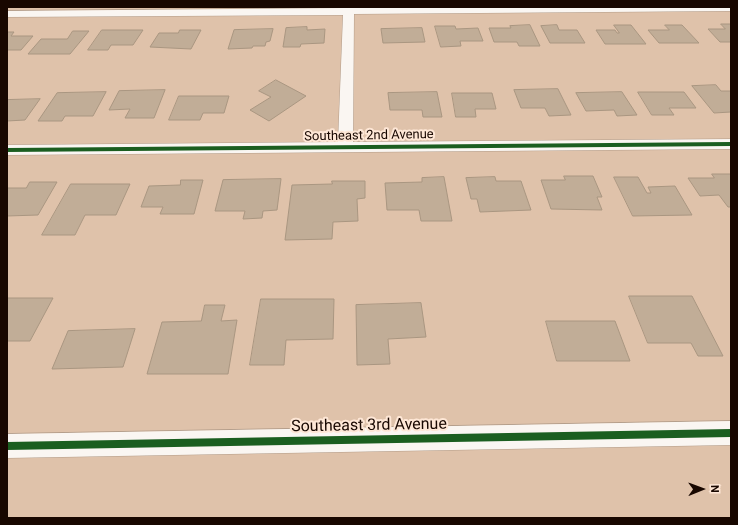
<!DOCTYPE html>
<html>
<head>
<meta charset="utf-8">
<style>
  body { margin:0 }
  #map { position:relative; width:738px; height:525px; overflow:hidden; background:#dfc2aa; font-family:Roboto,sans-serif }
  canvas { display:block }
  .frame { position:absolute; inset:0; border:8px solid #180700; pointer-events:none }
  .north { position:absolute; left:682px; top:469px; width:40px; height:40px; -webkit-text-stroke:3px #fee7d6; paint-order:stroke; rotate:89deg; font-size:11px; font-weight:700; line-height:16px; text-align:center; color:#180700 }
  .north::after { content:''; display:block; margin:auto; width:14px; height:18px; background:#180700; clip-path:polygon(50% 0,100% 100%,50% 72%,0 100%) }
</style>
</head>
<body>
<div id="map">
<canvas width="738" height="525"></canvas>
<div class="frame"></div>
<div class="north">N</div>
</div>
<script>
const context = document.querySelector('canvas').getContext('2d');
context.lineJoin = 'round';
function paint(path, color) { context.fillStyle = color; context.fill(path, 'evenodd'); }
function strokePath(path, color, width, dash) { context.strokeStyle = color; context.lineWidth = width; context.lineCap = dash ? 'butt' : 'round'; context.setLineDash(dash || []); context.stroke(path); }
function drawText(font, color, halo, rows, align = 'center') {
  context.font = font + ' Roboto,sans-serif'; context.lineWidth = 4; context.setLineDash([]); context.textBaseline = 'middle'; context.strokeStyle = halo; context.fillStyle = color; for (const [text, x, y, turn = 0] of rows) {
    context.save(); context.translate(x, y); context.rotate((+turn || 0) * Math.PI / 180); context.textAlign = isNaN(turn) ? turn : align; if (halo) context.strokeText(text, 0, 0); context.fillText(text, 0, 0); context.restore();
  }
}
const building = new Path2D(`
  M721,24h10v18h-11l-12,-13h17z
  M530,25l10,21h-21l-2,-4h-23l-5,-14h22l-1,-2z
  M557,25l2,5h18l8,13h-35l-9,-17z
  M614,25h17l15,19h-41l-9,-14h19l2,3h2z
  M665,25h17l17,18h-40l-11,-13h21z
  M435,26h20l1,3 22,-1 5,13h-23l1,5 -20,1z
  M307,27v3l18,-1 -1,14 -23,1 -1,3h-17l3,-19z
  M422,28l3,14 -42,1 -2,-14z
  M273,29l-3,12 -4,1 -1,4h-12l-1,2 -24,1 6,-19z
  M102,30h41l-10,15h-22l-3,5h-20z
  M180,30h21l-10,19 -41,-2 9,-14h19z
  M73,31h16l-19,23h-42l13,-15h26z
  M7,32h7l-3,4h22l-12,14h-14z
  M276,80l30,16 -37,25 -19,-11 21,-13 -12,-6z
  M716,85l5,6h10v21l-17,1 -22,-27z
  M558,89l13,26 -22,1 -4,-8h-24l-7,-18z
  M165,90l-11,28h-29l5,-9 -21,1 10,-19z
  M106,92l-13,24h-28l-3,5h-24l19,-28z
  M437,92l5,25h-19l-1,-7h-32l-2,-17z
  M622,92l15,23 -20,1 -3,-6 -28,1 -10,-18z
  M638,92h46l12,16h-27l5,7h-22z
  M452,93h40l4,16h-21l1,8h-20z
  M179,96h50l-5,17h-21l-3,7h-31z
  M40,99l-15,21 -18,1v-21z
  M712,174h19v33h-3l-9,-12 -19,1 -12,-18h26z
  M564,176h29l9,21h-5l5,13 -51,-1 -10,-29h24z
  M444,177l8,44h-31l-2,-11h-32l-2,-27 37,-1v-4z
  M495,177l1,4h25l10,29 -51,2 -3,-13h-6l-5,-21z
  M614,177h24l9,16h4l-3,-6 27,-1 17,29 -59,1z
  M281,179l-4,31 -14,1 -1,7 -19,1 2,-8h-30l8,-31z
  M181,180h22l-9,34h-34l3,-7h-22l8,-21 31,-1z
  M332,181h33v17l-8,1 1,22 -25,1 -1,17 -47,1 7,-55 40,-1z
  M30,182h27l-19,33 -31,1v-28h19z
  M71,184h59l-14,31h-31l-10,20h-33z
  M629,296h63l31,60h-25l-7,-13h-43z
  M7,298h46l-23,43h-23z
  M261,299h73l-1,40 -47,1 -2,25h-34z
  M421,303l5,34 -38,2 2,25 -33,1 -1,-60z
  M205,305h20l-4,16 16,-1 -9,54h-81l15,-52 39,-1z
  M546,321h69l15,40h-73z
  M135,329l-12,38 -71,2 16,-38z`);
const street = new Path2D(`
  M456,7h275v4l-377,3 -1,128 378,-3v10l-724,6v-10l331,-3 5,-127 -336,2v-6z
  M731,421v24l-724,13v-24z`);
const cycleway = new Path2D(`
  M731,142v4l-724,6v-4z
  M731,429v8l-724,13v-8z`);
const streetNames = [
  ["Southeast 2nd Avenue",369,136,-1]
];
const nearStreetnames = [
  ["Southeast 3rd Avenue",369,426,-1]
];
paint(building, '#c1ad97');
strokePath(building, '#a99681', 1);
strokePath(street, '#b19b88', 1);
paint(street, '#faf6f2');
paint(cycleway, '#1b5e20');
drawText('13px', '#180700', '#fee7d6', streetNames);
drawText('16px', '#180700', '#fee7d6', nearStreetnames);
</script>
</body>
</html>
